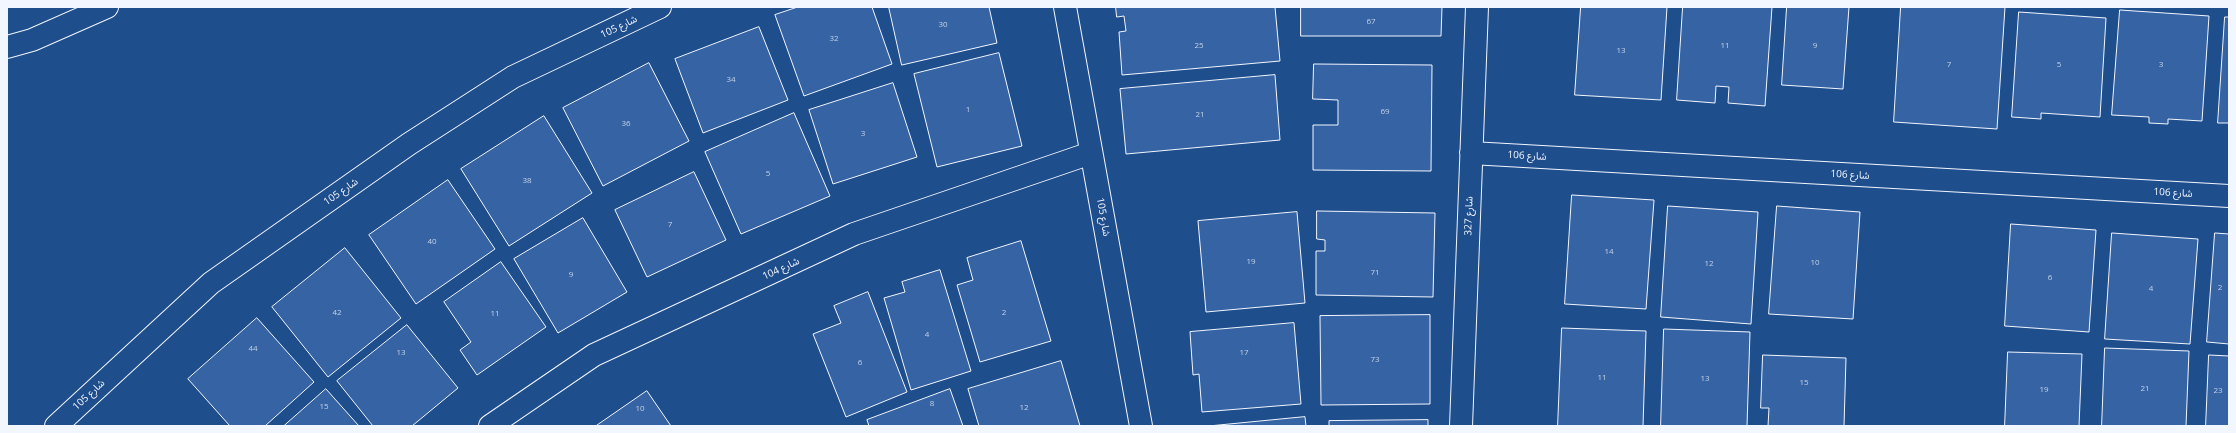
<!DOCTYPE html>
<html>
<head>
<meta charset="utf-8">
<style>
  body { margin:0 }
  #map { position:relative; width:2236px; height:433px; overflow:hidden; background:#1f4e8c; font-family:"Open Sans",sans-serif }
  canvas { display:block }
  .frame { position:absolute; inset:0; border:8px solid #f2f6ff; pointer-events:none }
</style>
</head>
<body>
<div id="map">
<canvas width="2236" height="433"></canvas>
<div class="frame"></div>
</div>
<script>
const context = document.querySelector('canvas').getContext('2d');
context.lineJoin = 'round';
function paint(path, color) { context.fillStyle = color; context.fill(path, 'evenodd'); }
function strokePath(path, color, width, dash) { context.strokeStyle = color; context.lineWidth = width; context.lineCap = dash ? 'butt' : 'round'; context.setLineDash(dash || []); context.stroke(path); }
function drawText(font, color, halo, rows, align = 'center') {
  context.font = font + ' "Open Sans","Noto Sans Arabic",sans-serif'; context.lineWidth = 3; context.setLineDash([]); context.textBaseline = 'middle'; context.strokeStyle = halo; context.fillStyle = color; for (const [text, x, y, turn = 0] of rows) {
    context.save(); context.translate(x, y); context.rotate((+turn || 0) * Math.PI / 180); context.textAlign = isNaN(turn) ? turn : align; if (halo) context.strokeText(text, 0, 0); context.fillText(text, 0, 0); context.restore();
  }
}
const building = new Path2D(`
  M798,7h74l20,57 -88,32 -29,-81z
  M889,7h100l8,36 -95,22z
  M1116,7h159l5,54 -158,14 -3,-43 7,-1 -2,-15 -7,1z
  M1301,7h141l-1,29h-140z
  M1581,7h86l-6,93 -86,-5z
  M1683,7h89l-7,99 -37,-3 1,-16 -13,-1 -1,17 -38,-3z
  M1787,7h62l-6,82 -61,-4z
  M1901,7h104l-8,122 -103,-7z
  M2120,10l89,6 -7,105 -34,-2v5l-19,-1v-6l-37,-2z
  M2019,12l87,6 -6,99 -59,-4v6l-29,-2z
  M2225,17h4v106h-11z
  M759,27l29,73 -85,33 -28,-74z
  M999,53l23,93 -85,21 -23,-93z
  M649,63l40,78 -86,45 -40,-78z
  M1314,64l118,1 -1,106 -118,-1v-45h25v-25l-25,-1z
  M1275,75l5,65 -154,14 -6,-65z
  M893,83l24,74 -84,27 -24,-74z
  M794,113l36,83 -89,38 -36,-82z
  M544,116l48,77 -83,53 -48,-77z
  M694,172l32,68 -79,37 -32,-67z
  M448,180l47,69 -79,55 -47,-69z
  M1572,195l82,5 -8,109 -81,-5z
  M1668,206l90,6 -7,112 -90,-7z
  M1777,206l83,6 -7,107 -84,-5z
  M1317,211l118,2 -2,84 -117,-2v-44h9v-11l-8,-1z
  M1297,212l8,91 -99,9 -8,-91z
  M583,218l44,74 -69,41 -44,-74z
  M2011,224l85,6 -7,102 -84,-6z
  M2112,233l86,6 -8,105 -85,-5z
  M2215,233l14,1v110l-22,-2z
  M1021,241l30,100 -71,21 -23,-77 16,-5 -6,-22z
  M345,248l56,70 -73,59 -56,-70z
  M501,262l45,65 -69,48 -17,-25 11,-8 -27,-40z
  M940,270l31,101 -60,19 -27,-92 21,-6 -3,-10z
  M868,292l39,100 -61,25 -33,-83 28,-11 -7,-17z
  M1430,315v89l-109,1 -1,-89z
  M257,318l57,64 -49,44h-35l-42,-47z
  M1294,323l7,81 -99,8 -3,-38 -6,1 -3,-43z
  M407,325l51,63 -46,38h-39l-36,-45z
  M1562,328l84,3 -3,95h-85z
  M1664,329l86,3 -3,94h-86z
  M2105,348l84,3 -3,75h-84z
  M2008,352l74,2 -3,72h-74z
  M1763,355l83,3 -2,68h-76l1,-18h-8z
  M2209,355l20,1v70h-23z
  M1061,361l19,65h-101l-11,-37z
  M326,389l33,37h-75z
  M950,389l13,37h-94l-2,-6z
  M647,391l24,35h-75z
  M1305,417l1,9h-97z
  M1428,420v6h-99v-5z`);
const minor = new Path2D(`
  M1065,7l76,419
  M7,47l25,-7 75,-33
  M1471,153l758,43
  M56,426l155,-143 198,-139 104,-67 147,-70
  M490,426l104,-71 260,-121 237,-81
  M1461,426l16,-419`);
const numberNames = [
  ["67",1371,22],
  ["30",943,25],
  ["32",834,39],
  ["25",1199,46],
  ["11",1725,46],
  ["9",1815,46],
  ["13",1621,51],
  ["7",1949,65],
  ["5",2059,65],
  ["3",2161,65],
  ["34",731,80],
  ["1",968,110],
  ["69",1385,112],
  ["21",1200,115],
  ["36",626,124],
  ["3",863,134],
  ["5",768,174],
  ["38",527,181],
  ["7",670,225],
  ["40",432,242],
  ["14",1609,252],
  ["19",1251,262],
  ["10",1815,263],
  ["12",1709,264],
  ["71",1375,273],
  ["9",571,275],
  ["6",2050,278],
  ["2",2220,288],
  ["4",2151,289],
  ["42",337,313],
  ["2",1004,313],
  ["11",495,314],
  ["4",927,335],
  ["44",253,349],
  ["13",401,353],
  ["17",1244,353],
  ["73",1375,360],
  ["6",860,363],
  ["11",1602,378],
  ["13",1705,379],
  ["15",1804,383],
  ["21",2145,389],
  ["19",2044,390],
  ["23",2218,391],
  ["8",932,404],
  ["15",324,407],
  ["12",1024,408],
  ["10",640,409]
];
const streetNames = [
  ["شارع 105",619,27,-26],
  ["شارع 106",1527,156,3],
  ["شارع 106",1850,175,3],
  ["شارع 105",341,192,-35],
  ["شارع 106",2173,193,3],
  ["شارع 327",1469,216,-88],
  ["شارع 105",1103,217,80],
  ["شارع 104",781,269,-25],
  ["شارع 105",89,395,-43]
];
paint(building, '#3563a3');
strokePath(building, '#f2f6ff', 1);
strokePath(minor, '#f2f6ff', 24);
strokePath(minor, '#1f4e8c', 22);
drawText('8px', '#c3d1e8', null, numberNames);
drawText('10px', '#f2f6ff', '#1f4e8c', streetNames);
</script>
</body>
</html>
